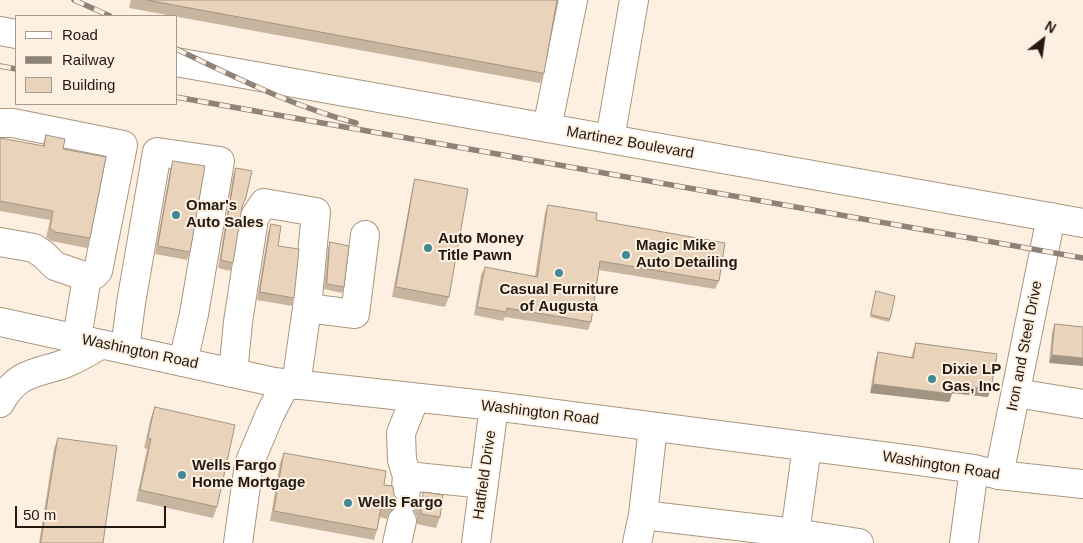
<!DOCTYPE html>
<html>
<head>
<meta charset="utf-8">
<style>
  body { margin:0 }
  #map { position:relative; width:1083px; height:543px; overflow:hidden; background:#fef0e1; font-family:Helvetica,sans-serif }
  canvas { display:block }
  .legend { position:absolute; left:15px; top:15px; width:162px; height:90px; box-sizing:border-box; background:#fef0e1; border:1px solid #a69a8e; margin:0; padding:6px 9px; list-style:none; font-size:15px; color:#221a11 }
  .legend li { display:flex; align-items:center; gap:10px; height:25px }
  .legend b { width:25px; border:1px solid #a69a8e }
  .north { position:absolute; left:1018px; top:15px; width:50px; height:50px; -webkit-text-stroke:4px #fef0e1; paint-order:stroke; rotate:30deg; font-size:14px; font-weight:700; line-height:20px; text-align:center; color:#221a11 }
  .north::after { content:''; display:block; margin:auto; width:18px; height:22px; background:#221a11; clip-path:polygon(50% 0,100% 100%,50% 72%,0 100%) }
  .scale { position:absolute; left:15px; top:506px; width:151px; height:22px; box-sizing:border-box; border:2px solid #221a11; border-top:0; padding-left:6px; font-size:15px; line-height:18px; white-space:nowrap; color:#221a11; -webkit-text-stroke:4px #fef0e1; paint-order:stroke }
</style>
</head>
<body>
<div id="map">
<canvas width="1083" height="543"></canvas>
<ul class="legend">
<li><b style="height:6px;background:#fff"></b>Road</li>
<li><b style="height:6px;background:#8e8377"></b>Railway</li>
<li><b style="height:14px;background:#e9d3ba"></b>Building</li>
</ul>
<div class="north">N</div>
<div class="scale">50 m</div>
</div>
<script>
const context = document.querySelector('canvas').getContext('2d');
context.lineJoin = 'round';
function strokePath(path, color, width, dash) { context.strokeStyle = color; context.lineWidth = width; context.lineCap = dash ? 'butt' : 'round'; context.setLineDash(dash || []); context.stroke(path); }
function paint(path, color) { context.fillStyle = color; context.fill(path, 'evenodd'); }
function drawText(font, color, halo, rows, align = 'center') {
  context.font = font + ' Helvetica,sans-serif'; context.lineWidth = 4; context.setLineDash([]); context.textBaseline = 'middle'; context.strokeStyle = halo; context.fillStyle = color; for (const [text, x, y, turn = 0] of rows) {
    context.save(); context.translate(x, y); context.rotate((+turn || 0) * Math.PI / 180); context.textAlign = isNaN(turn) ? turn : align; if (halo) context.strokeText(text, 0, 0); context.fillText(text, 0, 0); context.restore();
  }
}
const minor = new Path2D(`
  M0,31l16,3
  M176,62l907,161
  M0,123h13l110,22 -25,126 -4,4 -7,2 -32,-11 -11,-11 -10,-7 -34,-6
  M547,128l26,-128
  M610,139l24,-139
  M307,308l48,6 10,-79
  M77,338l10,-61
  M125,349l6,-46 26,-151 63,9 -26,153 -11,48
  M233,373l5,-51 16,-104 10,-15 52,9 -9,96 -11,77
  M1016,393l67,11
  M653,427l-10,88 152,18 -2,10
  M807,447l-12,86 64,10
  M999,475l52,-258
  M407,476l77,8
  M405,499l2,-23 -5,-16 -1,-27 14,-35
  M238,543l11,-79 21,-50 16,-31
  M397,543l5,-22
  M476,543l18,-137
  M637,543l6,-28
  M964,543l10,-74`);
const major = new Path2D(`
  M0,322l274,60 220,24 426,55 54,8 25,6 84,9
  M0,403c17,-31 34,-29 64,-39 13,-5 26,-13 38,-20`);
const rail = new Path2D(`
  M74,0l36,16
  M176,49c59,28 116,57 180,74
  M0,66l16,3
  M176,97l907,161`);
const wall = new Path2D(`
  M131,0h426l-13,73 -4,10 -411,-75z
  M46,135l17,14 27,89 -3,10 -36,-7 -5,-3 4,-18 -50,-9v-73l42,8z
  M173,161l17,91 -3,8 -32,-6 15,-84z
  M236,168l7,38 -2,5 -8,52 -3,8 -12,-3 15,-92z
  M415,179l34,118 -4,10 -53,-10 20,-107z
  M548,205l48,15 123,61 -4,8 -116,-19 -8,52 -3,8 -83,-13 -2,4 -29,-6 7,-40 4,-8 50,9 10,-63z
  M271,224l23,74 -2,8 -35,-6 11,-68z
  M330,242l14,45 -2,6 -18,-4 4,-41z
  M876,291l14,28 -1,3 -19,-5z
  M1055,324l28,3 -34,36 3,-31z
  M916,343l72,54 -36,-4 -3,9 -79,-9 5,-32 3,-9 33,5z
  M155,407l62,100 -4,11 -77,-17 11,-52 -3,-1 7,-31z
  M58,438l45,105h-64l15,-95z
  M284,453l100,32 13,13 -4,11 -3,2 -3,8 -7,-2 -3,13 -3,10 -104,-19 10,-58z
  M418,501l22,16 -4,11 -19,-4v-7l-3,-6z`);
const shadedWall = new Path2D(`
  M1052,355l31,3v8l-34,-3z
  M873,384l79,10 -3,8 -79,-9z
  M954,385l37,4 -3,8 -37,-4z
  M397,498l-4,11 -3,2 -3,8 7,-18z`);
const building = new Path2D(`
  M147,0h410l-13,73z
  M46,135l19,4 -2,10 43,8 -16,81 -35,-6 -5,-4 3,-17 -53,-10v-63l44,8z
  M173,161l32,5 -15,86 -32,-6z
  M236,168l16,3 -6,26 -4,10 -9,56 -12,-3z
  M415,179l53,10 -19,108 -53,-10z
  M548,205l49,8 -1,7 129,23 -6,38 -119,-20 -9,61 -84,-14 -1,4 -29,-5 8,-40 52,10z
  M271,224l10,2 -3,20 21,3 -5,49 -34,-6z
  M330,242l19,4 -5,41 -17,-3z
  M876,291l19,5 -5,23 -19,-4z
  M1055,324l28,3v31l-31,-3z
  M916,343l81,11 -6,35 -37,-4 -2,9 -79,-10 5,-32 35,6z
  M155,407l80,18 -18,82 -77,-17 11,-51 -3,-1z
  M58,438l59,8 -14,97h-62z
  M284,453l102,18 -2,14 9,1 1,9 3,3 -3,3 -4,7 -9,-1 -4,23 -103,-19z
  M424,492l19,3 -3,22 -19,-3v-7l-3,-6 4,-4z`);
const markers = [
  [176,215,5,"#448996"],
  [428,248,5,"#448996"],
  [626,255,5,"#448996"],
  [559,273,5,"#448996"],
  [932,379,5,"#448996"],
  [182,475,5,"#448996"],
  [348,503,5,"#448996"]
];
const streetNames = [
  ["Martinez Boulevard",630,143,10],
  ["Iron and Steel Drive",1025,346,-79],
  ["Washington Road",140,352,12],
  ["Washington Road",540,413,7],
  ["Washington Road",941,466,9],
  ["Hatfield Drive",485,475,-82]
];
const poiNames = [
  ["Omar's",186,206],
  ["Auto Sales",186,223],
  ["Auto Money",438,239],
  ["Title Pawn",438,256],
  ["Magic Mike",636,246],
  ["Auto Detailing",636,263],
  ["Casual Furniture",559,290,"center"],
  ["of Augusta",559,307,"center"],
  ["Dixie LP",942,370],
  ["Gas, Inc",942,387],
  ["Wells Fargo",192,466],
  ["Home Mortgage",192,483],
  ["Wells Fargo",358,503]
];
strokePath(minor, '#aa967e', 30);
strokePath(major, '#aa967e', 30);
strokePath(minor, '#fff', 28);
strokePath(major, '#fff', 28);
strokePath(rail, '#8e8377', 5.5);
strokePath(rail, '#fef0e1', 4, [11]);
paint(wall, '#c8b5a0');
paint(shadedWall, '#a39482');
paint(building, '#e9d3ba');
strokePath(building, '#a39482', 1);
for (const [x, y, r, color] of markers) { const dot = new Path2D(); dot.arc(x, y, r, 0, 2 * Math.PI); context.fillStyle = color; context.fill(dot); strokePath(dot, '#fef0e1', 2); }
drawText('15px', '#221a11', '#fef0e1', streetNames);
drawText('bold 15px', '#221a11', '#fef0e1', poiNames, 'left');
</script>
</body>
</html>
